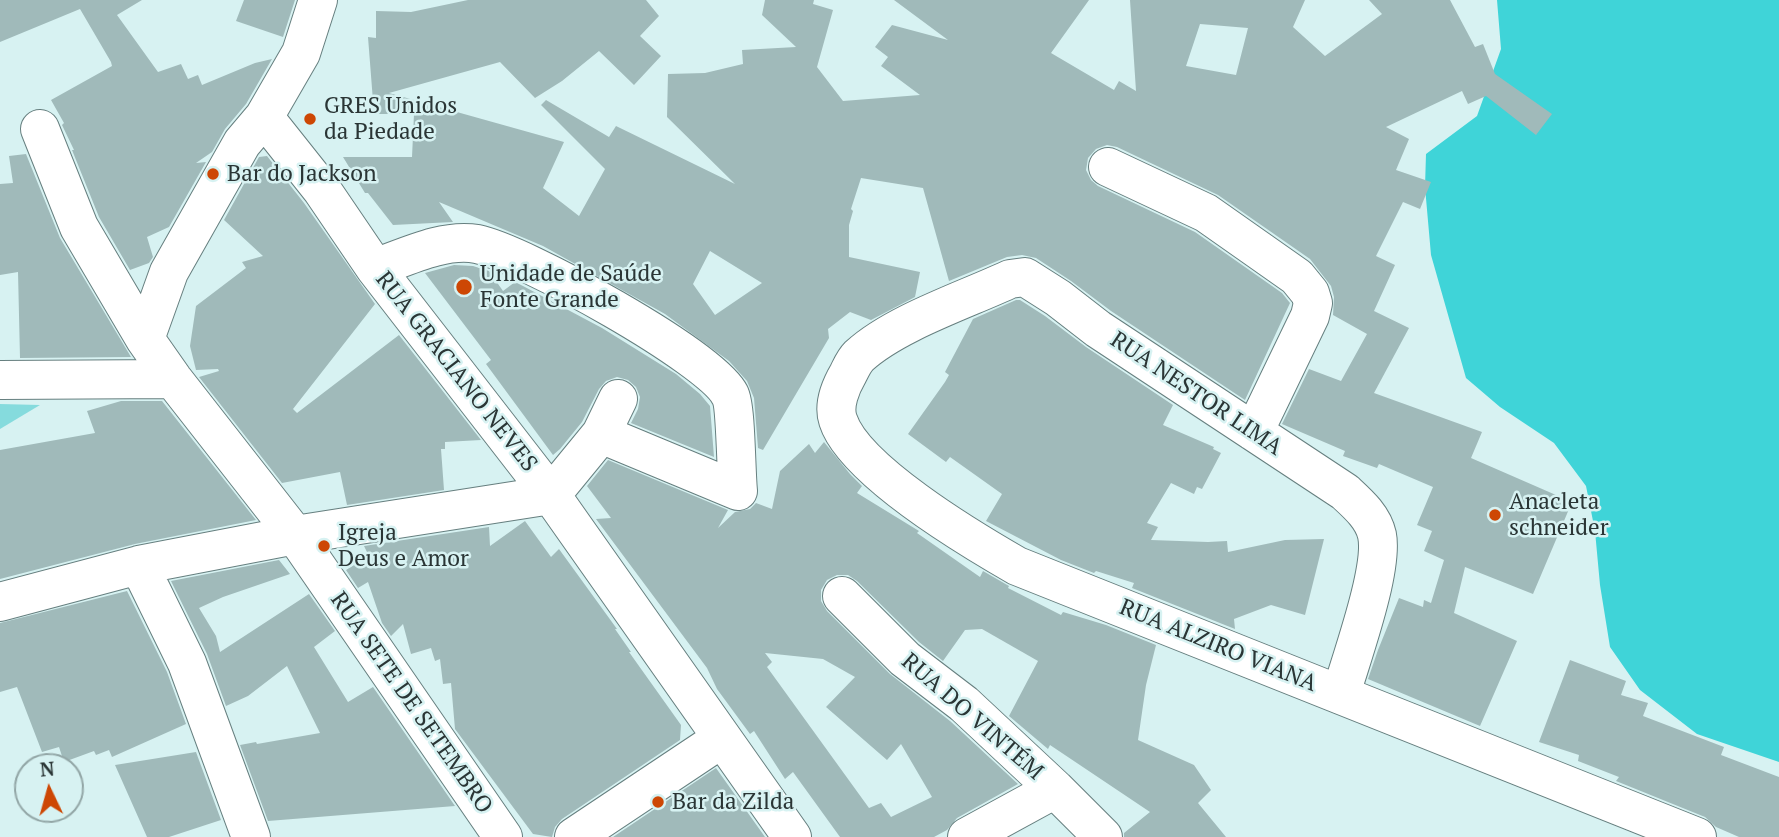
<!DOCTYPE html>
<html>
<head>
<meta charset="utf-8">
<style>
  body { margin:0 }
  #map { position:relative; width:1779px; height:837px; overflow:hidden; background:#d7f2f2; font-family:"PT Serif",serif }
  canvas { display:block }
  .north { position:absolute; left:14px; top:753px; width:70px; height:70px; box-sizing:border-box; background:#d7f2f2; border:2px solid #92a6a6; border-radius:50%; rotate:355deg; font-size:19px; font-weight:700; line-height:28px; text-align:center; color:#2a3535 }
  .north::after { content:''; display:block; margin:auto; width:24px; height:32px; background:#cd4704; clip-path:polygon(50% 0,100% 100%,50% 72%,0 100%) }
</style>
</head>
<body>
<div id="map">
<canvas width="1779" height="837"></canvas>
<div class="north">N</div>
</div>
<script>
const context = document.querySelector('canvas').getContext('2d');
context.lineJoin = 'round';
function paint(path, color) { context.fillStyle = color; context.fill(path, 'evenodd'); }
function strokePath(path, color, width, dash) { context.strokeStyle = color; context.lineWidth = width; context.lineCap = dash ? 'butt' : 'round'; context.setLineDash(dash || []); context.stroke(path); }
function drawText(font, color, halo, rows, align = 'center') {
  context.font = font + ' "PT Serif",serif'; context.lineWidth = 5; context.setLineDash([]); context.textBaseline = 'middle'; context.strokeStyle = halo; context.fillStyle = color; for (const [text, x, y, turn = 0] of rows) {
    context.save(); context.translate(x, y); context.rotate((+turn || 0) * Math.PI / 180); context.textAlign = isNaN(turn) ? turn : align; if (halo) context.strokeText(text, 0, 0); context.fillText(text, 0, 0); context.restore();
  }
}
const green = new Path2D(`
  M0,404l40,1 -40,24z`);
const forest = new Path2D(`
  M1497,0h282v762l-82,-28 -57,-44 -30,-43 -10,-62 -5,-54 -9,-45 -32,-43 -54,-36 -34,-29 -35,-123 -6,-68 1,-33 51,-38 24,-67z`);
const building = new Path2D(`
  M0,0h142l-25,15 41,57 23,-8 7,15 10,-4 4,10 53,-22 17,-4 -26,45 -21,25 -13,23 -16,11 10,-1 -37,65 -22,10 6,20 -4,6 -19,7 -31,-53 -27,-67h2l-12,-25 2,-2 -13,-23 61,-34 -1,-4 -31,-53 -80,33z
  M244,0h51l-12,37 -47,-16z
  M468,0h178l13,16 -19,20 21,20 -27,29 -35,-34 -37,30 -27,17 -35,-36 -111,31 175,49 -21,46 36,28 26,-47 -64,-64 5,-5 63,37 7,-11 119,58 -68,-67 1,-43 37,-1 38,-9 -1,-14 54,-3 -34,-32 3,-15h49l-1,4 20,6 -16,57 26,34 77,-6 -39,-29 7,-9 -13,-10 17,-22 56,15 -54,-40h195l-38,53 63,37 5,-9 17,10 -6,-91h175l-12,27 32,29 57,-42 -13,-14h81l25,47 8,-3 12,30 57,40 -16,21 -50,-39 -18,8 -6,-13 -76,36 23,12 -13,31 35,12 -11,27 -17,-7 -27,54 19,9 -21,46 35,17 -35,65 108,39 -11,26 101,44 -39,92 -68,-27 -11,46 63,28 -37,85 -112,-47 10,-29 21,-52 24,9 1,-7 7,3 13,-43 -20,-9 8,-20 -15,-6 16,-38 -54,-23 -2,4 -34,-12 2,-5 -63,-27 27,-55 32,12 26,-47 -34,-19 1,-18 -3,-11 -21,-27 -92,-64 -101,-48 -10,-2 -11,4 -8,9 -2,12 5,10 7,6 97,46 87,61 8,10 -45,97 -134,-89 -40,-30 -35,-23 -14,-3 -15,2 -58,24 -26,-93 -62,-10 -10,31 2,2 -4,14v32l71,15 -5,25 -44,23 -21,-8 -22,17 1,9 -66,112 -5,-2 -4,-50 -7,-17 -18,-20 -64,-47 -122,-68 -104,-44 14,20 -60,3 -25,-32h-3l-22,-36h69l2,-43h-40l-6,-77 8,1v-27l35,1zM1200,24l48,4 -12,47 -50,-9zM710,251l52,32 -47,32 -22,-31z
  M26,154l34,84 71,119 -111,1 -2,-86 -18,3v-91l13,-1 -4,-27z
  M267,156l37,47 71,101 -82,105 4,4 102,-78 82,105 -36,2v7h-4l3,41 -97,15 -7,-33 -58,11 -83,-106 20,-6 -1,-2 -22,1 -6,-24 6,-40 50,-38 -4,-6 21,-6 -39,-36 35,-63z
  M454,265l19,1 16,5 14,20 12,-9 8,4 79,42 74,46 24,20 10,12 4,51 -83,-34 7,-14 2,-12 -4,-10 -8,-7 -11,-3 -11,4 -7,8 -17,33 -22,27 -7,6 -67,-91 5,-4 -66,-87z
  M1016,300h4l25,16 41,31 87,58 -10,20 51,22 -1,2 8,4 -19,36 -5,-2 -3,7 -23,-11 -24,40 11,4 -7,13 57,2 19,-1 1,11 57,-12 39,-1 -19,76 -34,-10 -37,14 1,10 -103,-41 2,-5 -38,-12 -2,2 -33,-13 -75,-39 16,-27 -52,-37 -4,5 -38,-28 37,-52 4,-7 -4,-3 28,-53z
  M121,401h41l94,119 -121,24 -135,35v-129l95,-17 -8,-22z
  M824,442l26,32 12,12 -5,7 62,38 -2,2 63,44 3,-6 26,15 -1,2 53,27 2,-3 43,13 50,20 -10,40 -8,55 56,25 17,25 -13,13 28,34h-102v-4l26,-21 -100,-67 -2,4 -39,-33 29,-55 -56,-32 -17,1 -22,31 -24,-19 -62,-61 -9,-6h-11l-10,5 -6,10v11l6,10 63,63 60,47 68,63 -61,34 -10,12 -13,7h-94l-47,-65 -8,7 -31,-48 -4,3 -33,-45 -10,-21 -111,-149 15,-1 -24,-32 21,-26 120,50 -10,18 17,-16 15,-3 6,-6 16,6 8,-38 29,-27 6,9zM765,653l58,6 32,18 -29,30 61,53 14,-16 31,53 -41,20 -10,-14 -12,5 -102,-141 5,-5z
  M525,521l26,36 8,-8 58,80h-2l16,23h-2l52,73 -1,15 -118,79 -7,8 -3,10 -19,-3 -78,-105 -4,-46 -8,1 -3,-25 -5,2 -4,-13 -20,6 -8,-30 -12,12 -9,-13 -14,-41 -10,6 -12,-18 23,-14 -5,-10 125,-19 1,19z
  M279,560l11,14 -67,23 -24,11 17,28 4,16 89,-58 26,37 -21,16 34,55 25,-15 82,119 -187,15 -28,-76 16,-3 1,2 63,-11 -33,-67 -39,30 -22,10 -19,-52 -36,-73z
  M127,591l40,81 19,52 -74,33 -3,-7 -13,5 -2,-4 -30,11 -5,-15 -17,5 -25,-65 -17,5v-69z
  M1570,660l56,21 -5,14 27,8 -5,13 81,31 -3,8 58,22v60h-40l-23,-10 -11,-10 -89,-36 3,-4 -41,-16 1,-6 -40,-13z
  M196,752l25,68 -52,17h-22l-32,-72z
  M716,768l49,69h-152z`);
const minor = new Path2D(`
  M264,117l58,73 53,78 176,227 241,342
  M40,129l39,98 66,112 28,40 122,156 208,302
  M1108,167l98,46 91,64 13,16 3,10 -3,13 -56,116
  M375,268c31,-11 69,-30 102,-24 45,9 234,113 253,151 6,11 6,78 8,96l-137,-57
  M145,339l24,-67 73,-129 22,-26 37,-64 17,-53
  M0,380l173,-1
  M551,495l50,-61 17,-35
  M139,565l48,98 64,174
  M842,596l63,63 59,45 91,85 48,48
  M0,602l139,-37 156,-30 256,-40
  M1341,694c10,-35 43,-125 36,-159 -4,-18 -19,-31 -32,-43l-247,-163 -40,-31 -33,-21 -15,2c-45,21 -115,44 -151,77 -5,5 -8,12 -11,18 -7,12 -15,31 -10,46 16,50 132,119 179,146l680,271
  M574,837l147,-98
  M967,837l88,-48`);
const markers = [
  [310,119,7,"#cd4704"],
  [213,174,7,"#cd4704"],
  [464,287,9,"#cd4704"],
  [1495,515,7,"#cd4704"],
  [324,546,7,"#cd4704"],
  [658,802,7,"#cd4704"]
];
const poiNames = [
  ["GRES Unidos",324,106],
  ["da Piedade",324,132],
  ["Bar do Jackson",227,174],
  ["Unidade de Saúde",480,274],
  ["Fonte Grande",480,300],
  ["Anacleta",1509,502],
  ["schneider",1509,528],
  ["Igreja",338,533],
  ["Deus e Amor",338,559],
  ["Bar da Zilda",672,802]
];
const streetNames = [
  ["RUA GRACIANO NEVES",456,372,52],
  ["RUA NESTOR LIMA",1196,394,34],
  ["RUA ALZIRO VIANA",1218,646,22],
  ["RUA SETE DE SETEMBRO",411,703,55],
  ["RUA DO VINTÉM",972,717,41]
];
paint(green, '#85dbdd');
paint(forest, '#3fd4d8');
paint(building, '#a0baba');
strokePath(minor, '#667f7f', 40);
strokePath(minor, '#fff', 38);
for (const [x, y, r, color] of markers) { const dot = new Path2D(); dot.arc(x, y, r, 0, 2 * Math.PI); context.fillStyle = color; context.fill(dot); strokePath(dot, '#d7f2f2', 2.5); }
drawText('23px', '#2a3535', '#d7f2f2', poiNames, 'left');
drawText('23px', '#2a3535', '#d7f2f2', streetNames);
</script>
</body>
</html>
